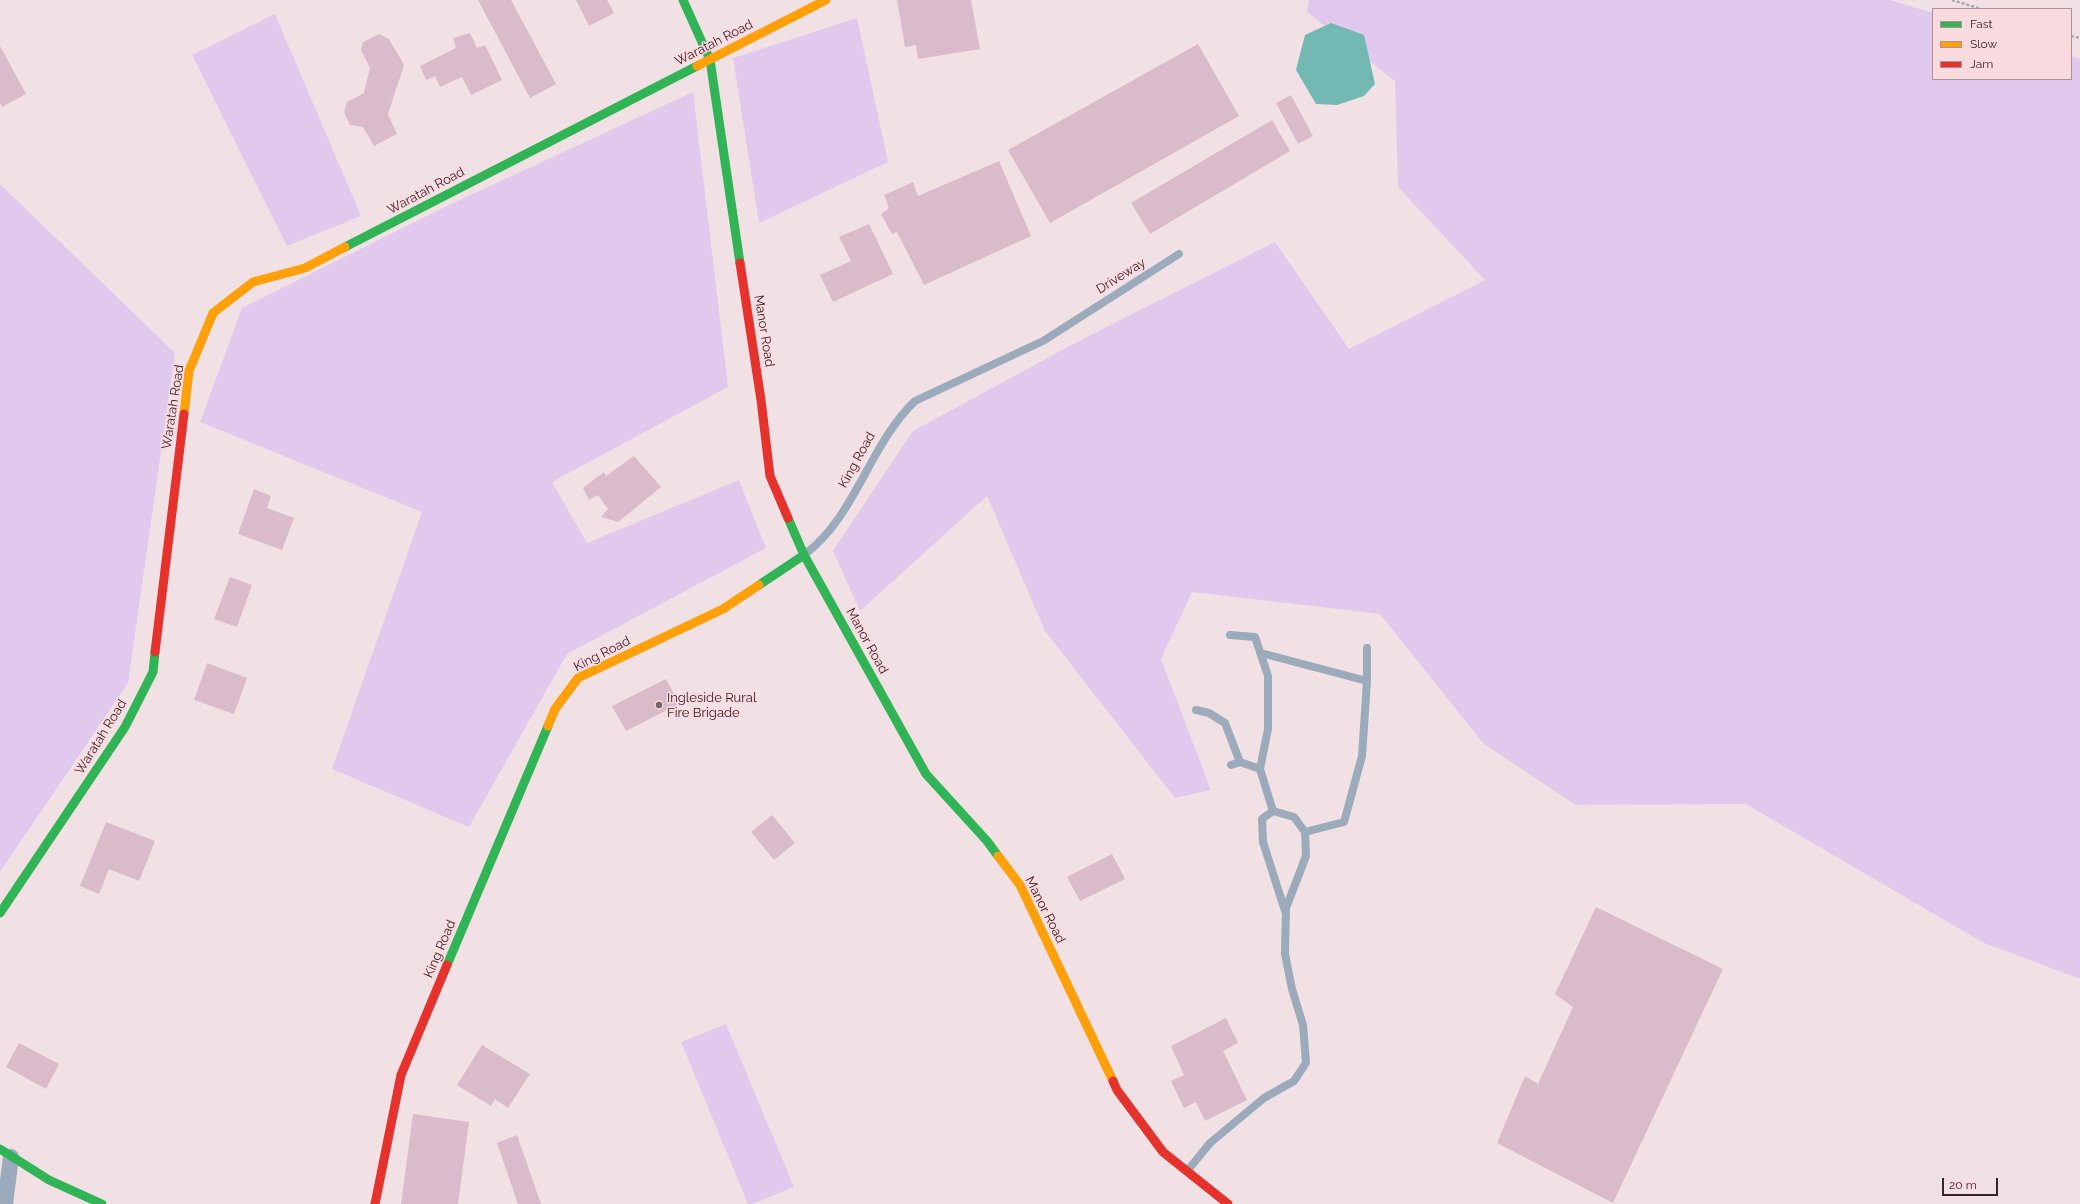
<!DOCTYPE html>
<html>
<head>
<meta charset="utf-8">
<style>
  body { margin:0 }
  #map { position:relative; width:2080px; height:1204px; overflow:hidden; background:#f2e1e4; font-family:Raleway,sans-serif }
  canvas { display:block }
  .legend { position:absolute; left:1932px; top:8px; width:140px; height:72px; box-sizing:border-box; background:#f9dadf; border:1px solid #ad9297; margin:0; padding:5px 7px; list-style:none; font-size:12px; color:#3a262a }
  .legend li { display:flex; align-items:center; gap:8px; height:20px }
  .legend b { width:20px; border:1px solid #ad9297 }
  .scale { position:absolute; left:1942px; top:1178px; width:56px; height:18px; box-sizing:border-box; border:2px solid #3a262a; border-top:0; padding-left:5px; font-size:12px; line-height:14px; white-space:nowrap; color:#3a262a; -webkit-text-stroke:3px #f9dadf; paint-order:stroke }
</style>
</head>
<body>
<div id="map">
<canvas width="2080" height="1204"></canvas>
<ul class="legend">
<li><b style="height:5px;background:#30b455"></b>Fast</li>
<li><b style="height:5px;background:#ff9f0a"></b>Slow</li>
<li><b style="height:5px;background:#e5322d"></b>Jam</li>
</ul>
<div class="scale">20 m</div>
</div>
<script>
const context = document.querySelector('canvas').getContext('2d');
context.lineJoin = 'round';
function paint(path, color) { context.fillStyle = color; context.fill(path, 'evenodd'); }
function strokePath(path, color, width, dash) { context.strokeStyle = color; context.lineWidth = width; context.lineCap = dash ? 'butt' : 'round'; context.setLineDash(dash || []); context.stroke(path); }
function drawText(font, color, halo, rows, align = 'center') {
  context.font = font + ' Raleway,sans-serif'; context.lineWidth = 3; context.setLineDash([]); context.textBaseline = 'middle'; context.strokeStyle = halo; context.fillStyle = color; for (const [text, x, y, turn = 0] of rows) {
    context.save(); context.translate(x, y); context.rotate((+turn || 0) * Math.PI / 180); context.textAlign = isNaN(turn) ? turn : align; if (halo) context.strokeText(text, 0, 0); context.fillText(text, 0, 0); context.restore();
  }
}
const green = new Path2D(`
  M1309,0h581l43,13v66h138v-23l9,3v920l-98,-37 -236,-138 -170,1 -93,-62 -103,-129 -188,-22 -31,67 50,131 -36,8 -130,-167 -58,-135 -127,115 -27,-60 80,-120 164,-89 198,-100 74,107 136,-69 -87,-93 -3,-106 -88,-69z
  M275,14l86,202 -74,30 -95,-191z
  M857,18l31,144 -129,61 -26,-165z
  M693,92l35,295 -176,95 35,61 152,-63 27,68 -199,106 -98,173 -137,-58 90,-257 -222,-90 42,-114 209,-104z
  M0,184l175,169 -47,330 -128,189z
  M726,1024l68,163 -42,17h-4l-67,-162z`);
const water = new Path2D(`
  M1331,23l33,12 11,49 -11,12 -27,9 -21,-1 -20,-34 9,-35z`);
const building = new Path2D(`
  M478,0h33l45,84 -26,14z
  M576,0h31l7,13 -25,13z
  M897,0h74l9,49 -62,10 -2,-14 -11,2z
  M470,33l7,15 8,-3 17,35 -31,15 -9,-18 -22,10 -5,-11 -9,4 -6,-14 36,-18 -3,-10z
  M379,34l10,5 15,26 -16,49 9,20 -23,12 -11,-19 -13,-2 -6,-13 3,-10 17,-9 6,-25 -9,-18 2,-8z
  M1198,44l41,72 -189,107 -42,-73z
  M0,46l26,48 -24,13 -2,-4z
  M1291,95l22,41 -15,8 -22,-41z
  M1272,120l18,31 -140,83 -19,-31z
  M999,161l32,75 -107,49 -27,-53 -5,2 -11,-20 8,-6 -5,-13 29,-13 5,14z
  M869,224l24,50 -60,28 -13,-27 31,-14 -12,-24z
  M634,456l27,31 -43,35 -17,-5 7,-8 -10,-14 -9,5 -6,-12 21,-16 2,4z
  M254,489l17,7 -4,12 27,10 -12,32 -44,-16z
  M230,577l22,8 -15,42 -23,-8z
  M207,663l40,15 -13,36 -40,-14z
  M666,679l13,25 -53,27 -14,-25z
  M772,815l23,28 -21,17 -23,-28z
  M106,822l49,19 -16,40 -30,-12 -10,25 -19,-8z
  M1112,854l13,25 -45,22 -13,-24z
  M1596,907l127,62 -110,234 -116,-60 28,-67 13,8 35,-77 -18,-13z
  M1226,1018l12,25 -15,8 24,49 -42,21 -9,-19 -12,6 -13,-27 13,-6 -13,-29z
  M19,1043l40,21 -13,25 -40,-22z
  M482,1045l48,29 -22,34 -13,-9 -4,7 -34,-21z
  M413,1114l56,8 -11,82h-57z
  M517,1135l24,69h-23l-21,-61z`);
const path = new Path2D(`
  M1952,0l29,9
  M2071,36l9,2`);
const lane = new Path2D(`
  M805,554c51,-38 64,-109 110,-153l128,-60 136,-87
  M1230,635l25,2 13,39v53l-8,40
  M1367,648v33
  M1261,653l106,28 -5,75 -18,66 -39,10
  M1196,710l13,3 16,10 15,39 20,7 13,42
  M1231,765l9,-3
  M1188,1170l22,-27 54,-45 30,-17 12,-18 -3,-38 -11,-36 -7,-35 1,-46 20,-52 -1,-24 -11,-15 -21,-6 -11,8 1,23 22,69`);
const street = new Path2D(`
  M5,1204l6,-47`);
const fast = new Path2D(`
  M683,0l27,60 30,203
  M345,247l352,-181
  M788,518l16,37 122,219 61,67 11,15
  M759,585l45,-30
  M0,913l125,-186 28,-55 2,-20
  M447,965l101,-239
  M0,1149l49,31 53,24`);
const slow = new Path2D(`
  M697,66l129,-66
  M184,414l5,-43 24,-58 40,-31 52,-14 40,-21
  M548,726l7,-17 23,-31 145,-69 36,-24
  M998,856l22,29 93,196`);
const jam = new Path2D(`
  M740,263l21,137 9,76 18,42
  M155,652l29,-238
  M1113,1081l4,9 46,62 65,52
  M375,1204l26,-129 46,-110`);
const markers = [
  [659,705,4,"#7a676b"]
];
const streetNames = [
  ["Waratah Road",714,43,-27],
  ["Waratah Road",426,191,-28],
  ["Driveway",1121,276,-32],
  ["Manor Road",764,331,81],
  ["Waratah Road",173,407,-81],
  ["King Road",857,460,-61],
  ["Manor Road",867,641,61],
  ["King Road",602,654,-27],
  ["Waratah Road",101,737,-58],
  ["Manor Road",1045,910,63],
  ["King Road",440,949,-67]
];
const poiNames = [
  ["Ingleside Rural",667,698],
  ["Fire Brigade",667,713]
];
paint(green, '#e0c9ed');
paint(water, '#73b8b2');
paint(building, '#d9bbca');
strokePath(path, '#a4a9b4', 2.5, [3, 2]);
strokePath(lane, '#9babbb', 8);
strokePath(street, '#9babbb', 16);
strokePath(fast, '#30b455', 9);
strokePath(slow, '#ff9f0a', 9);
strokePath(jam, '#e5322d', 9);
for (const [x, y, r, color] of markers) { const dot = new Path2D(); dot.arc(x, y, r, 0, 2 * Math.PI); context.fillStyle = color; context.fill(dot); strokePath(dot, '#f9dadf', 1.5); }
drawText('13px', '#3a262a', '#f9dadf', streetNames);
drawText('13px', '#3a262a', '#f9dadf', poiNames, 'left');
</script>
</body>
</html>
